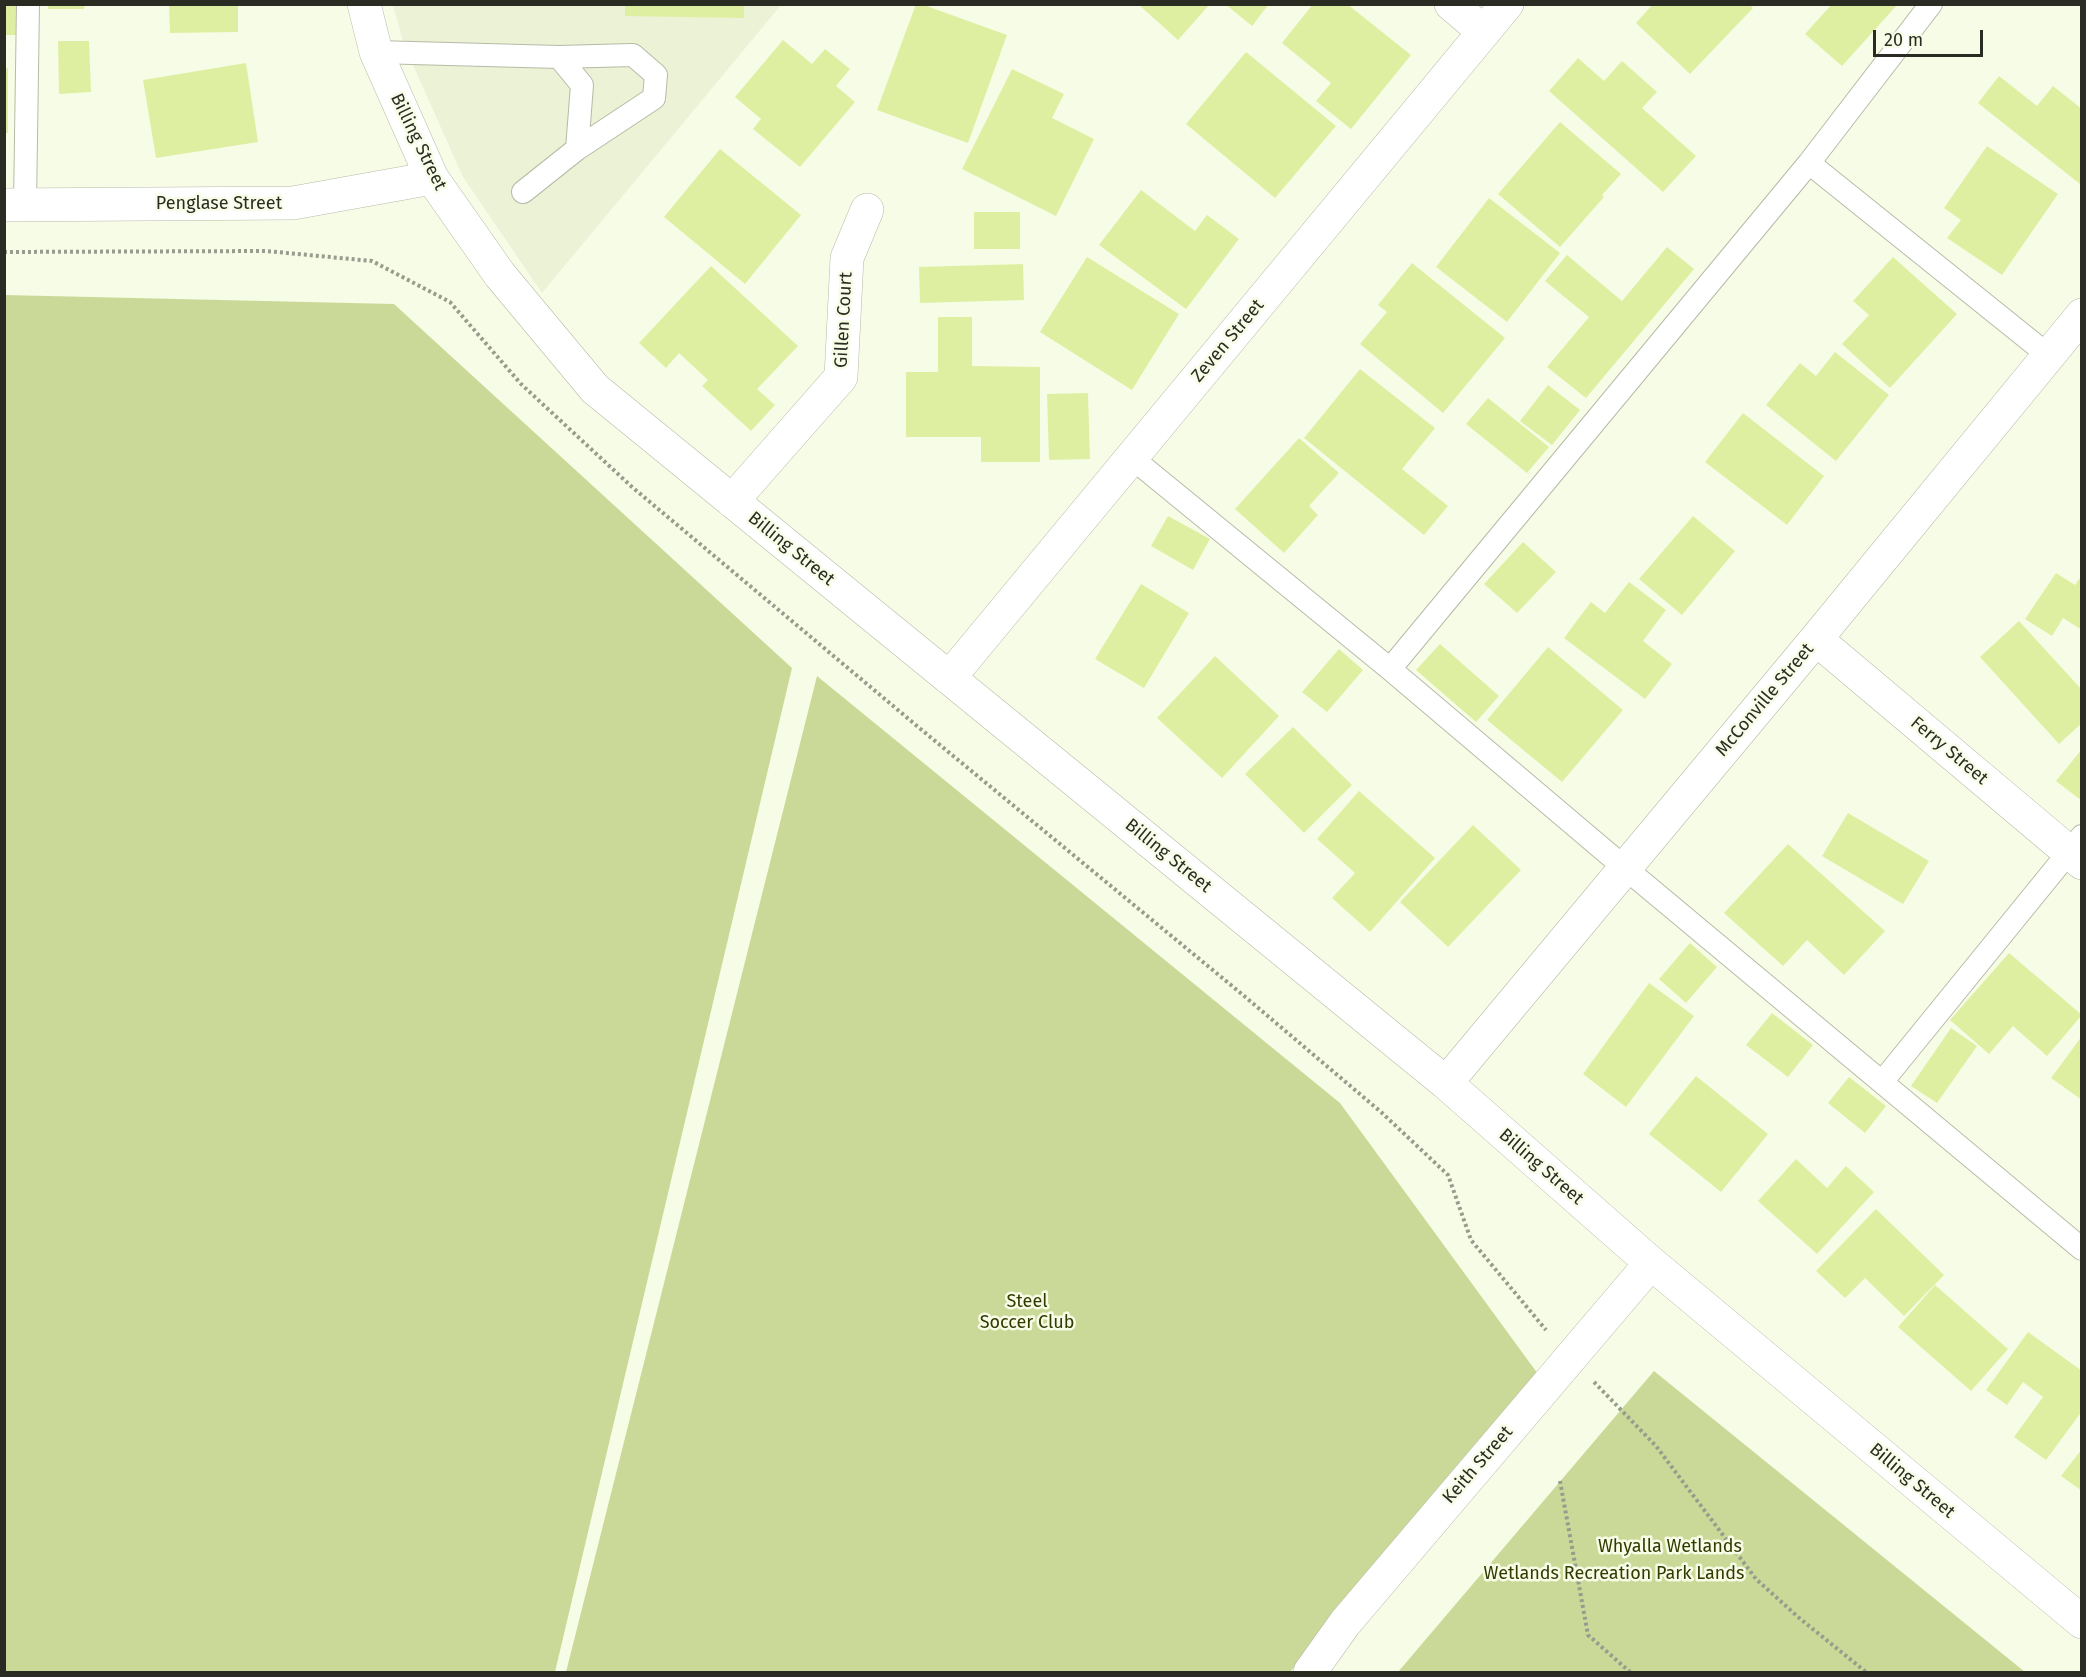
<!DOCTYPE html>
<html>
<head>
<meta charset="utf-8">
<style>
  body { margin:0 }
  #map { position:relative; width:2086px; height:1677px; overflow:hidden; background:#f7fce7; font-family:"Fira Sans",sans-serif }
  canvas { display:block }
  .frame { position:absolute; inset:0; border:6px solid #2a2c24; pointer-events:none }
  .scale { position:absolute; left:1873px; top:30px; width:110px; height:27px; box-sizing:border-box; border:3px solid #2a2c24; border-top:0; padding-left:8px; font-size:18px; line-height:21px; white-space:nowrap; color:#2a2c24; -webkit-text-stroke:4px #f7fce7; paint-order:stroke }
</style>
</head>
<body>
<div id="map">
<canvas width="2086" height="1677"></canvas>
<div class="frame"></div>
<div class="scale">20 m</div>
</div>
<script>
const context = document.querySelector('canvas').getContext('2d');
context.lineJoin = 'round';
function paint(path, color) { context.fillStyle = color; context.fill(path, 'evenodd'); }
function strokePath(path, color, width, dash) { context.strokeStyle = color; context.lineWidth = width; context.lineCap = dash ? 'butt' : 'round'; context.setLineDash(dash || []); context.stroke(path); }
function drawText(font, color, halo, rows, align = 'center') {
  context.font = font + ' "Fira Sans",sans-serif'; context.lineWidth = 5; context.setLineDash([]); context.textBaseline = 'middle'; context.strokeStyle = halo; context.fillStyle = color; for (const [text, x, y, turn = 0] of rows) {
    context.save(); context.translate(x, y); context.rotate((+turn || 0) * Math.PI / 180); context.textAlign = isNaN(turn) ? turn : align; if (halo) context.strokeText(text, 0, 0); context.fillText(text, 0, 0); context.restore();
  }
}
const built = new Path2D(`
  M393,5h388l-239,288 -79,-116 -59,-132z`);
const green = new Path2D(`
  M5,295l389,9 398,364 -237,1004h-550z
  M817,676l523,427 206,282 -256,287h-724z
  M1654,1371l371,301h-627z`);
const building = new Path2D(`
  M4,4h14l1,31h-15z
  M48,4h37l-1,5h-36z
  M169,4h69v28l-68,1z
  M625,4h119v14l-119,-2z
  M916,4h5l86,31 -39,108 -91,-33z
  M1138,4h72l-32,36z
  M1225,4h44l-17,22z
  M1313,4h34l64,51 -60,74 -35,-28 15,-18 -49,-40z
  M1653,4h96l4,4 -63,66 -54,-51z
  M1832,4h66l-56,62 -37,-32z
  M783,40l29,24 13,-15 25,20 -14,17 19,16 -55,65 -47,-38 8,-10 -26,-22z
  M58,41h31l2,51 -32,2z
  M1246,52l90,74 -61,72 -89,-74z
  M1578,58l26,23 18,-20 35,31 -15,16 54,48 -33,36 -114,-101z
  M246,63l12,79 -102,16 -13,-78z
  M4,68h4v65h-4z
  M1012,69l52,25 -12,24 42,21 -38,77 -94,-47z
  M1999,76l38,30 16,-20 29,23v72l-2,3 -102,-81z
  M1560,122l61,52 -19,21 2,2 -44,50 -62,-53z
  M1987,146l71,48 -56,81 -55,-37 14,-18 -17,-12z
  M720,149l81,66 -56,69 -81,-67z
  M1141,190l54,41 12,-16 32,24 -53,70 -87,-64z
  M1489,198l71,55 -53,69 -71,-55z
  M974,212h46v37h-46z
  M1667,247l27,22 -108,129 -39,-31 42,-50 -44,-36 22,-26 55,46z
  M1087,257l92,57 -47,76 -92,-58z
  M1893,257l64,57 -67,74 -48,-44 27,-29 -16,-14z
  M1412,263l93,75 -62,75 -83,-69 27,-32 -9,-7z
  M1023,264l1,36 -104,3 -1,-36z
  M711,266l87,80 -41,43 18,16 -24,26 -49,-45 6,-6 -29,-27 -13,15 -27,-25z
  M938,317h34v49l68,1v95h-59v-25h-75v-65h32z
  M1835,352l54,43 -53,66 -70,-56 34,-42 16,13z
  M1360,369l75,59 -33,41 46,37 -24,29 -120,-97z
  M1548,385l32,25 -28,35 -32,-24z
  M1088,393l2,66 -41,1 -2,-66z
  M1488,398l61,49 -22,26 -61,-49z
  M1743,413l81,63 -37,49 -82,-63z
  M1299,438l40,35 -30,33 9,9 -34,38 -49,-44z
  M1168,516l42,23 -17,31 -42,-24z
  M1693,516l42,35 -53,64 -43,-36z
  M1523,542l33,30 -39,41 -33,-29z
  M2056,573l19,12 7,-10v55l-19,-12 -11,18 -27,-17z
  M1629,582l37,28 -23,31 29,23 -27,35 -81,-61 27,-36 14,11z
  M1141,584l48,29 -45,75 -49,-29z
  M2019,621l63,69v33l-23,21 -79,-87z
  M1440,644l59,52 -23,26 -60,-52z
  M1548,647l75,63 -61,72 -75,-62z
  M1339,649l24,21 -36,42 -25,-20z
  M1215,656l64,60 -57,62 -65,-60z
  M1293,727l59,58 -48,48 -59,-59z
  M2082,749v52l-26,-20z
  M1359,791l76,67 -65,74 -38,-34 23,-25 -38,-34z
  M1848,813l81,48 -26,43 -81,-48z
  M1473,825l48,45 -73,77 -48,-45z
  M1788,844l97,87 -41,44 -37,-35 -24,26 -59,-53z
  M1690,943l27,24 -31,36 -27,-24z
  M2009,953l73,62 -35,41 -34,-30 -24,28 -39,-34z
  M1649,983l45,33 -68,91 -43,-33z
  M1772,1013l41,32 -25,32 -42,-32z
  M1951,1028l26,18 -40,57 -26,-17z
  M2082,1036v64l-31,-22z
  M1696,1076l72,58 -47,58 -72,-58z
  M1849,1077l37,29 -21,27 -37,-30z
  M1796,1159l31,29 19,-22 28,26 -57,62 -59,-53z
  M1876,1209l68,66 -40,41 -39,-38 -20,20 -29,-27z
  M1935,1285l73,64 -37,42 -73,-64z
  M2028,1332l54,39v40l-36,49 -32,-23 29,-40 -20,-15 -16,23 -21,-15z
  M2082,1449v42l-21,-15z`);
const path = new Path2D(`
  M4,252l262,-1 106,10 78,41 71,82 111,103 291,244 320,264 138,117 67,63 23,65 75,90
  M1594,1382l62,64 100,133 42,38 68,55
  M1560,1481l28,154 42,37`);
const service = new Path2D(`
  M376,52l183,5 23,28 -5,64 -54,43
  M559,57l74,-2 23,20 -2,23 -77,51
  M1809,163l239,192
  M25,205l3,-201
  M1132,458l258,211 235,199 457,381
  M1390,669l419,-506 122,-159
  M1882,1082l200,-246`);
const minor = new Path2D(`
  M364,4l12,48 56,126 68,97 95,114 851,694 205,180 431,359
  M1451,4l33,28
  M4,205l289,-2 139,-25
  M732,501l109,-124 6,-119 20,-48
  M1816,639l266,224
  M949,678l558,-674
  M1446,1083l370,-444 266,-324
  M1310,1672l35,-49 306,-360`);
const streetNames = [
  ["Billing Street",418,142,64],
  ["Penglase Street",219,204],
  ["Gillen Court",844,320,-87],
  ["Zeven Street",1228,341,-50],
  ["Billing Street",791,549,39],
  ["McConville Street",1765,700,-50],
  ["Ferry Street",1949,751,40],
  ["Billing Street",1168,856,39],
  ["Billing Street",1541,1167,41],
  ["Keith Street",1478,1465,-49],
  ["Billing Street",1912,1481,40]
];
const parkNames = [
  ["Steel",1027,1302],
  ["Soccer Club",1027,1323],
  ["Whyalla Wetlands",1670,1547],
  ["Wetlands Recreation Park Lands",1614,1574]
];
paint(built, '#ebf2d5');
paint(green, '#cbd998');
paint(building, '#dfefa2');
strokePath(service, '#b6bba7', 24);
strokePath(minor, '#b6bba7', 34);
strokePath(path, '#989c8d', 4, [3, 3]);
strokePath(service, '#fff', 22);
strokePath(minor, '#fff', 33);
drawText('18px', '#2a2c24', '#f7fce7', streetNames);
drawText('18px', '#323a00', '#f7fce7', parkNames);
</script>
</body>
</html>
